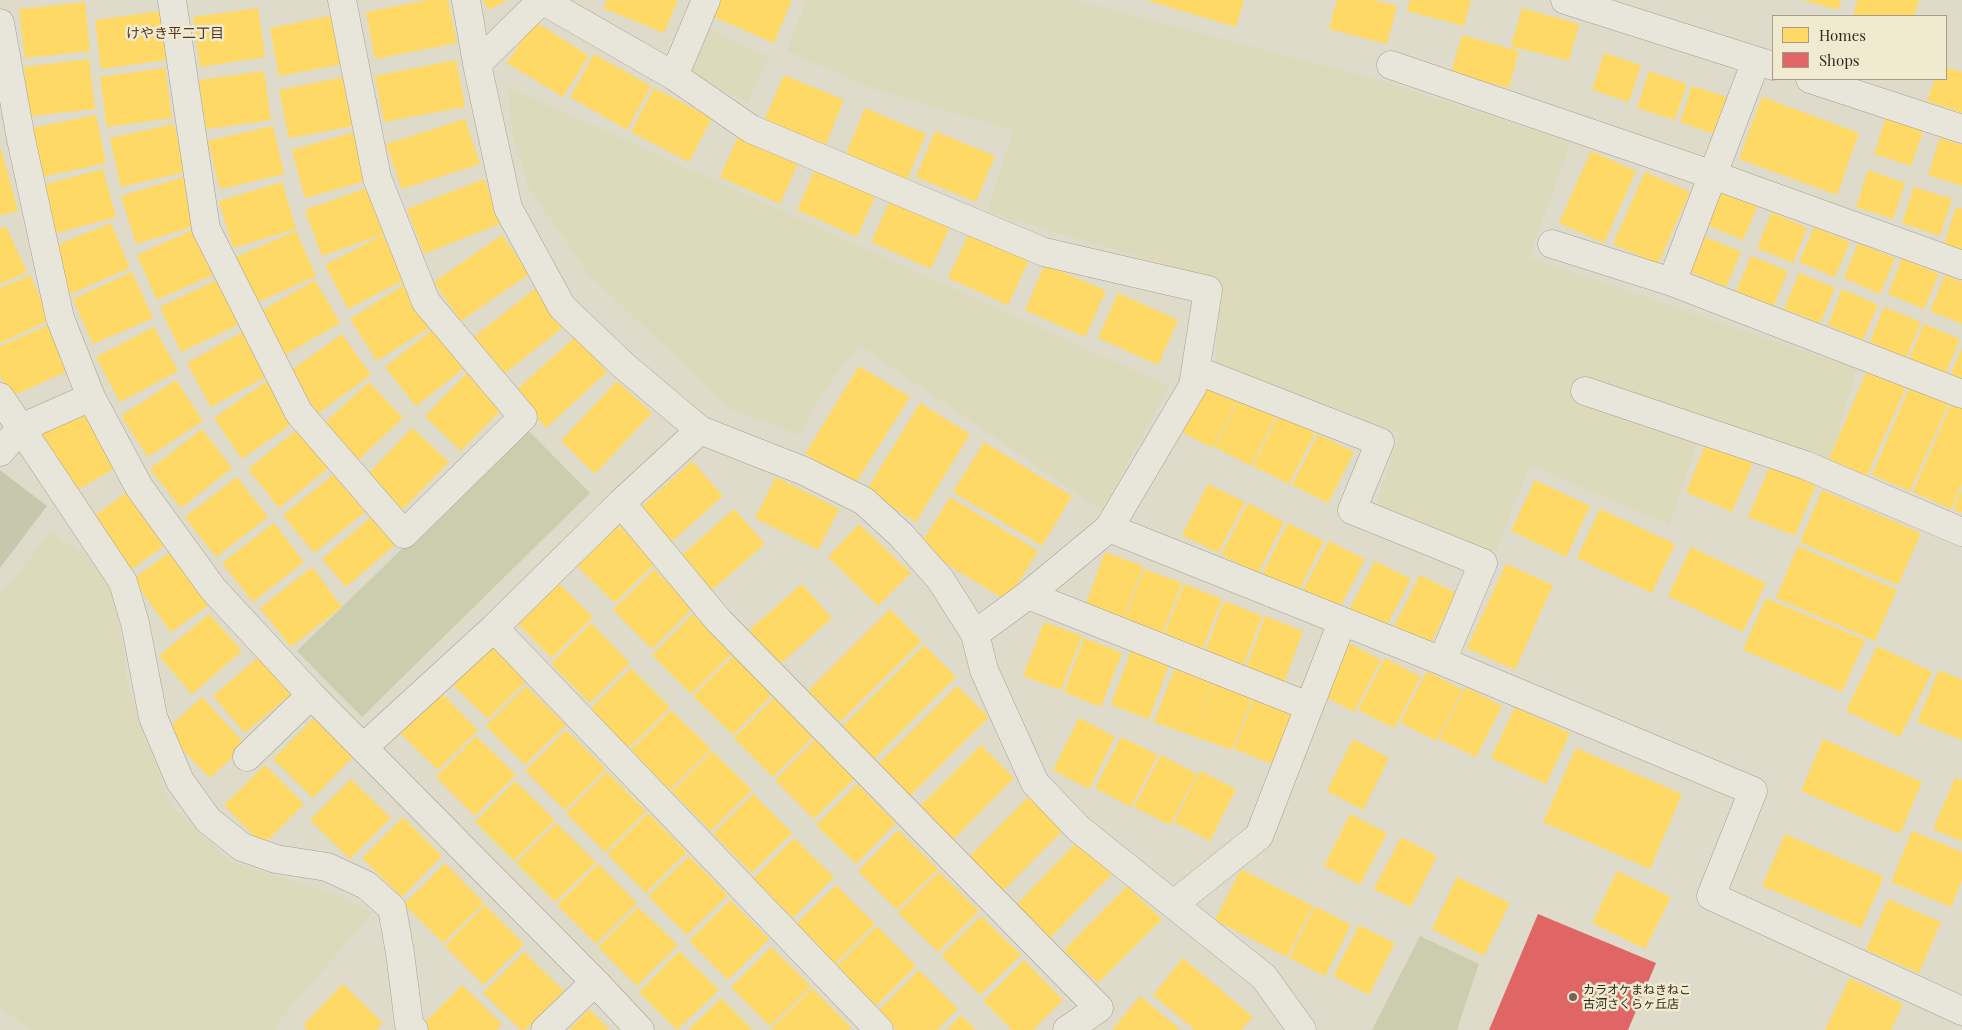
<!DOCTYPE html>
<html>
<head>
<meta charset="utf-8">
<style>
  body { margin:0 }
  #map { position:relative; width:1962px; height:1030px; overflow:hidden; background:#dfdbca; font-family:"Playfair Display",serif }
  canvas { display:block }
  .legend { position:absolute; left:1772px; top:15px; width:175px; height:65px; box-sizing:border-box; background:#f0ead0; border:1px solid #a49d89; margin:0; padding:6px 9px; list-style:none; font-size:15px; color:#31291e }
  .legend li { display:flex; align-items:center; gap:10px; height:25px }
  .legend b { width:25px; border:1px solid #a49d89 }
</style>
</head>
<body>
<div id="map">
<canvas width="1962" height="1030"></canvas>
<ul class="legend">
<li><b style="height:14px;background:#ffd966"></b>Homes</li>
<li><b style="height:14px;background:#e06666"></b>Shops</li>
</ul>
</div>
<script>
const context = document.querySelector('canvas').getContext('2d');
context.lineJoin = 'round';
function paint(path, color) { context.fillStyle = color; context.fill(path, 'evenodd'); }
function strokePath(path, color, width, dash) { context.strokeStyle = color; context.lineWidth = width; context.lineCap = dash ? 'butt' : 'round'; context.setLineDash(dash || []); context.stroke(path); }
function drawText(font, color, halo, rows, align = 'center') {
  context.font = font + ' "Playfair Display","Noto Sans JP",serif'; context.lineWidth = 5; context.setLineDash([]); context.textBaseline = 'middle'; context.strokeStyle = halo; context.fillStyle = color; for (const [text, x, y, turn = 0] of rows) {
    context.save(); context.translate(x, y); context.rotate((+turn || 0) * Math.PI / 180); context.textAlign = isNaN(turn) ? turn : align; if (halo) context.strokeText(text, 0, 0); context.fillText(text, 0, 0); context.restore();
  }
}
const farmland = new Path2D(`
  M806,0h268l298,78 199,64 -42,116 328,111 -28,93 -122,-45 -38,108 -139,-60 -35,89 -119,-51 24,-70 -185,-69 5,-83 -233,-69 26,-81 -142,-43 -84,-37z
  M707,28l62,29 -21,45 -62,-29z
  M508,87l661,299 -67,125 -243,-166 -37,49 -22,41 -70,-26 -143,-136 -58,-86 -16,-49z
  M50,532l35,21 31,44 11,85 43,123 60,56 109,35 34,16 -98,114 3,4h-249l-29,-23v-411z`);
const green = new Path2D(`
  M526,428l64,65 -228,224 -65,-66z
  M1420,936l59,28 -22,66h-85z`);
const cemetery = new Path2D(`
  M0,470l47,36 -47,62z`);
const homes = new Path2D(`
  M428,0h20l9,43 -82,16 -9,-47z
  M483,0h24l-18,10z
  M607,0h71l-14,33 -61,-25z
  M721,0h71l-18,43 -60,-26z
  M1146,0h98l-8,27z
  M1337,0h36l24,6 -10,38 -58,-15z
  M1410,0h61l-7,26 -57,-15z
  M1803,0h38l-3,10z
  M1858,0h61l-5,16h-61z
  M85,2l5,49 -65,7 -6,-49z
  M258,8l7,49 -65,10 -7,-50z
  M1522,8l57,16 -10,37 -58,-15z
  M160,11l6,49 -65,9 -6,-49z
  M334,15l10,49 -65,12 -9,-48z
  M534,21l55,35 -26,41 -56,-34z
  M1462,35l57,16 -10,37 -58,-15z
  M1604,53l37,12 -12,37 -37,-12z
  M594,54l57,32 -24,44 -57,-33z
  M89,59l6,50 -65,7 -6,-49z
  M456,60l9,47 -81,15 -9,-46z
  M1946,67l16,5v41l-35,-12 8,-22h11z
  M165,68l7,50 -65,9 -7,-50z
  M264,71l7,49 -65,9 -7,-49z
  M1649,71l38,13 -12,36 -38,-12z
  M784,75l60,25 -19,46 -61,-25z
  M344,77l9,49 -64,12 -10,-48z
  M1692,86l38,12 -13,37 -37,-13z
  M654,88l58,30 -23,44 -58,-30z
  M1762,97l97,36 -22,62 -98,-36z
  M865,108l61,26 -19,46 -61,-26z
  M96,115l10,48 -64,14 -10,-49z
  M1886,117l38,12 -13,37 -37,-12z
  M465,119l15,45 -78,25 -16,-45z
  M174,124l11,48 -64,15 -11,-49z
  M273,126l11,48 -64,15 -12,-48z
  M935,131l60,25 -19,46 -60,-25z
  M355,132l14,48 -64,18 -13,-48z
  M740,132l60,27 -20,45 -60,-27z
  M1940,138l22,7v41l-34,-11z
  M0,146l18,65 -18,4z
  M1591,151l45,20 -32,72 -45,-20z
  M817,165l60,27 -20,45 -60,-27z
  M103,169l13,48 -63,17 -14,-48z
  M1868,170l37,13 -12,36 -37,-12z
  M1645,172l45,20 -32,72 -45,-20z
  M184,177l14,48 -62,19 -15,-48z
  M484,179l18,44 -78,31 -17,-45z
  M282,182l14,47 -63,19 -14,-47z
  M1914,187l38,12 -12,37 -38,-13z
  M367,188l17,46 -62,22 -17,-46z
  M1721,189l37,16 -15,35 -36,-15z
  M892,197l59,27 -20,45 -60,-27z
  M1956,207l6,2v41l-18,-6z
  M1772,212l35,16 -14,35 -36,-15z
  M111,223l19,45 -60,26 -20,-46z
  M6,226l21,46 -27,12v-55z
  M1814,227l36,15 -15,35 -36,-15z
  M197,228l20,45 -60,27 -20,-45z
  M296,231l20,45 -60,27 -20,-46z
  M969,233l60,27 -21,45 -60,-27z
  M383,235l23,44 -58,30 -23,-44z
  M502,235l27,39 -68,47 -27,-39z
  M1705,237l36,15 -15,35 -36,-15z
  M1858,243l37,15 -15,36 -36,-16z
  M1751,256l37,15 -15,36 -37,-15z
  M1902,258l37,16 -15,35 -36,-15z
  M1045,264l61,27 -21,46 -60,-27z
  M132,272l21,46 -60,26 -20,-45z
  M1799,273l36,15 -15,35 -36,-14z
  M30,275l20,45 -50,23v-55z
  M1945,275l17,7v42l-32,-13z
  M219,279l21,45 -59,28 -21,-45z
  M315,280l25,43 -57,33 -25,-43z
  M405,284l27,42 -55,35 -27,-42z
  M536,288l30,37 -65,51 -30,-37z
  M1842,289l36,16 -15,35 -35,-15z
  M1118,293l60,27 -20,45 -60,-27z
  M1884,307l37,15 -15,36 -36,-16z
  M1924,324l36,15 -15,36 -36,-16z
  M49,325l21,45 -60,27 -10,-22v-29z
  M154,327l24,44 -58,31 -24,-45z
  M436,327l32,38 -52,41 -31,-39z
  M244,331l25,44 -58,32 -24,-44z
  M342,334l29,41 -53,38 -29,-41z
  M575,337l32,35 -61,56 -32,-36z
  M1962,347v33l-12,-4z
  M859,366l51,31 -55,87 -50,-30z
  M1868,368l39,17 -40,91 -38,-17z
  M471,369l36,35 -46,47 -36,-35z
  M1203,378l36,19 -26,51 -37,-19z
  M176,380l27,41 -55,36 -27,-41z
  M267,381l29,40 -54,38 -28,-41z
  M617,381l35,32 -57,61 -34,-33z
  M369,382l34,36 -48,45 -34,-37z
  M1911,384l39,16 -40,91 -38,-16z
  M1241,395l36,19 -26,52 -36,-19z
  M1952,401l10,4v79l-11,25 -38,-17z
  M920,403l50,31 -54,88 -50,-31z
  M85,410l32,57 -43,25 -33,-57z
  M1279,414l36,19 -26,51 -36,-18z
  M299,428l31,39 -51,41 -31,-39z
  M412,428l37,34 -46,47 -36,-34z
  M202,429l30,39 -51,40 -31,-39z
  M1318,434l36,18 -26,51 -36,-18z
  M1707,441l47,19 -22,52 -46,-20z
  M984,442l88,54 -30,50 -89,-54z
  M692,461l31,35 -53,47 -30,-35z
  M1770,466l46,19 -21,51 -47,-19z
  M334,474l31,38 -51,41 -31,-38z
  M237,477l31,40 -52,40 -31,-40z
  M776,477l63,32 -21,41 -63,-32z
  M1535,480l55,26 -24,51 -55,-26z
  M1208,484l37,18 -27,51 -36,-18z
  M1962,489v24l-9,-4z
  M130,490l38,53 -40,29 -38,-53z
  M1822,490l99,43 -23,52 -98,-43z
  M950,497l88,54 -31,50 -88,-54z
  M1248,503l36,19 -26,51 -37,-18z
  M734,509l31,35 -53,46 -30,-35z
  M1600,509l75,35 -23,49 -75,-35z
  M372,516l24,28 -50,43 -24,-28z
  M274,523l30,39 -51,40 -31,-39z
  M616,523l40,39 -41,41 -40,-39z
  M1288,523l36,18 -26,51 -36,-18z
  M859,524l52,49 -33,33 -50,-49z
  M1329,541l36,18 -27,52 -36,-19z
  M1798,546l99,44 -22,51 -99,-43z
  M1691,547l75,36 -23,49 -75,-36z
  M173,550l39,53 -41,29 -38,-53z
  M1105,552l38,14 -20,54 -38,-14z
  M1375,561l36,18 -27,52 -36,-19z
  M1506,564l47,21 -38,85 -48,-22z
  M312,567l30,40 -51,40 -31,-39z
  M654,569l39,39 -41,41 -39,-39z
  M1144,569l38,14 -21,54 -38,-14z
  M1420,575l36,18 -26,52 -36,-19z
  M553,578l40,39 -41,41 -39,-39z
  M802,584l30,34 -52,46 -31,-34z
  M1184,584l38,15 -21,54 -38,-15z
  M1766,598l99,42 -23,52 -99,-42z
  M1224,601l38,15 -20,54 -38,-15z
  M890,609l32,32 -82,81 -32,-31z
  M209,614l33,37 -50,43 -33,-38z
  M693,614l39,39 -41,41 -39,-39z
  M1265,616l38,15 -20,54 -38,-14z
  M1044,622l38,14 -21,54 -38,-14z
  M591,623l39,40 -40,40 -39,-39z
  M1084,638l38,15 -21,54 -37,-15z
  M489,640l39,39 -40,40 -40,-39z
  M1345,641l36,19 -27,52 -36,-19z
  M924,645l32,32 -82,82 -32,-32z
  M1877,646l55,26 -32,65 -54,-26z
  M1131,651l38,14 -20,54 -38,-14z
  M263,653l32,38 -50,42 -32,-37z
  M734,655l39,39 -40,41 -40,-39z
  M1385,658l36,19 -27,51 -36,-18z
  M631,668l39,39 -41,41 -39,-39z
  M1175,668l38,15 -17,46 19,-48 38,15 -21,54 -78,-28z
  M1939,670l23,10v60l-45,-18z
  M1427,671l36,19 -27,51 -36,-19z
  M526,686l40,39 -41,40 -39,-39z
  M957,686l32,31 -82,82 -32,-32z
  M1466,687l36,19 -26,51 -37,-18z
  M439,691l39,39 -40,40 -40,-39z
  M1255,696l38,14 -21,54 -38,-15z
  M202,697l44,48 -36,33 -45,-47z
  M775,697l39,39 -41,41 -39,-39z
  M1515,707l55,26 -24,51 -55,-26z
  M671,710l40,39 -41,41 -39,-40z
  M314,718l39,39 -40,41 -40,-39z
  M1079,718l36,19 -26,52 -36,-19z
  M566,730l40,39 -41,41 -40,-39z
  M476,736l40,39 -41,41 -39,-39z
  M1121,737l37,18 -27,52 -36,-19z
  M816,739l39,39 -41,41 -39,-39z
  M1353,739l36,19 -26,52 -36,-19z
  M1823,739l99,43 -22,52 -99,-43z
  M981,745l33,33 -63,64 -34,-33z
  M1576,748l106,46 -32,75 -107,-47z
  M712,751l40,39 -41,41 -39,-39z
  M1161,755l36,19 -27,51 -36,-18z
  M265,765l39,39 -41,41 -39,-40z
  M1200,771l36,18 -26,52 -36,-19z
  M607,772l39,39 -41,41 -39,-39z
  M1955,778l7,2v61l-29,-12z
  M351,779l40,39 -41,41 -40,-39z
  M515,781l40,39 -41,41 -39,-39z
  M857,784l39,39 -40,41 -40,-39z
  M753,794l39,39 -40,40 -39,-39z
  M1028,797l35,33 -64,65 -34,-34z
  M648,813l39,39 -41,41 -39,-39z
  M1350,814l37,19 -27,52 -36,-19z
  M403,817l39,39 -40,41 -40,-39z
  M556,823l40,39 -41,40 -39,-39z
  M898,830l40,39 -41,41 -39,-39z
  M1912,831l50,21v28l-11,27 -60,-25z
  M1785,834l99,43 -23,51 -99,-42z
  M1401,837l36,19 -26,51 -37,-18z
  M794,838l40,39 -41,41 -40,-39z
  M1078,841l34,33 -63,65 -34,-33z
  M689,856l39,39 -41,40 -39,-39z
  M445,863l39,40 -41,40 -39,-39z
  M598,864l39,39 -41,41 -39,-39z
  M1241,869l72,37 -26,51 -72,-37z
  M1617,871l54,26 -26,52 -53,-26z
  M939,872l40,39 -41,41 -40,-39z
  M1457,877l53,26 -26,53 -52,-27z
  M836,885l39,39 -40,40 -40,-39z
  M1127,886l35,33 -64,64 -34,-33z
  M1888,899l53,23 -22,51 -53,-23z
  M730,900l39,39 -41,41 -39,-39z
  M485,905l39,39 -40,41 -39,-39z
  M1315,906l36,19 -26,51 -36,-18z
  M638,907l40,38 -41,41 -39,-39z
  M981,916l40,39 -41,40 -39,-39z
  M1359,925l36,18 -26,52 -36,-19z
  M877,926l39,40 -40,40 -40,-39z
  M771,947l40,39 -41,40 -39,-39z
  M679,951l40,39 -42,40 -38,-38z
  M524,952l40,39 -39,39h-4l-38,-37z
  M1183,958l70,59 -12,13h-46l-42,-35z
  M1024,960l39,40 -30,30h-21l-29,-29z
  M919,970l39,39 -21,21h-40l-19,-19z
  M1850,978l53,26 -12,26h-66z
  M343,984l40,39 -7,7h-68l-5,-5z
  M462,985l40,39 -6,6h-70l-5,-4z
  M812,988l39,39 -2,3h-76l-2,-1z
  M1140,996l41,34h-69z
  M721,998l32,32h-65z
  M589,1009l21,21h-41z
  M961,1015l15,15h-30z`);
const shops = new Path2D(`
  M1538,914l118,49 -28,67h-139z`);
const minor = new Path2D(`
  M172,0l34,229 93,184 105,121 119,-117 -97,-115 -49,-124 -35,-178
  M466,0l11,64 31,144 54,99 61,58 77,65 104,41 60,30 37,34 39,44 35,55 9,36 51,113 44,46 185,148 38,53
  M542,0l132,76 77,53 293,123 164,38 -15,96 -84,142 -81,67 -53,39
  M1565,0l208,66
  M0,23l21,116 39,179 31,79 48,90 74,102 98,106 284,287 45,48
  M477,64l65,-64
  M1391,65l322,110 249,90
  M674,76l32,-76
  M1810,79l152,50
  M1552,244l120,38 290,112
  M1672,282l84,-221
  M1196,370l184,72 -28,68 131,53 -41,98
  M1585,391l220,74 157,67
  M0,397l123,185 12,41 18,94 27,64 28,39 34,27 34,12 51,8 39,18 26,23 8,45 9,71 5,6
  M0,452l21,-24 70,-31
  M621,503l98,118 380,387 -32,22
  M1109,528l333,133 311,130 -42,105 251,115
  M1028,595l280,111
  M494,628l385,402
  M364,747l130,-119 127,-125 79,-73
  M247,757l64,-62
  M1174,904l85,-68 83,-214
  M545,1030l50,-48`);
const markers = [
  [1573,997,5,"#6e675a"]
];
const poiNames = [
  ["カラオケまねきねこ",1583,990],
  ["古河さくらヶ丘店",1583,1004]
];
const neighbourhoodNames = [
  ["けやき平二丁目",175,34]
];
paint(farmland, '#dddabc');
paint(green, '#cbceae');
paint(cemetery, '#c6c8ad');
paint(homes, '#ffd966');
paint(shops, '#e06666');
strokePath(minor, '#a4a094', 29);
strokePath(minor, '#e8e5db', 28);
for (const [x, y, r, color] of markers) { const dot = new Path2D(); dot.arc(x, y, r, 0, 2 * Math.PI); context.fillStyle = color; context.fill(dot); strokePath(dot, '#f0ead0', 2); }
drawText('12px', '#31291e', '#f0ead0', poiNames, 'left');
drawText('14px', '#583322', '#f0ead0', neighbourhoodNames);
</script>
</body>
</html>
